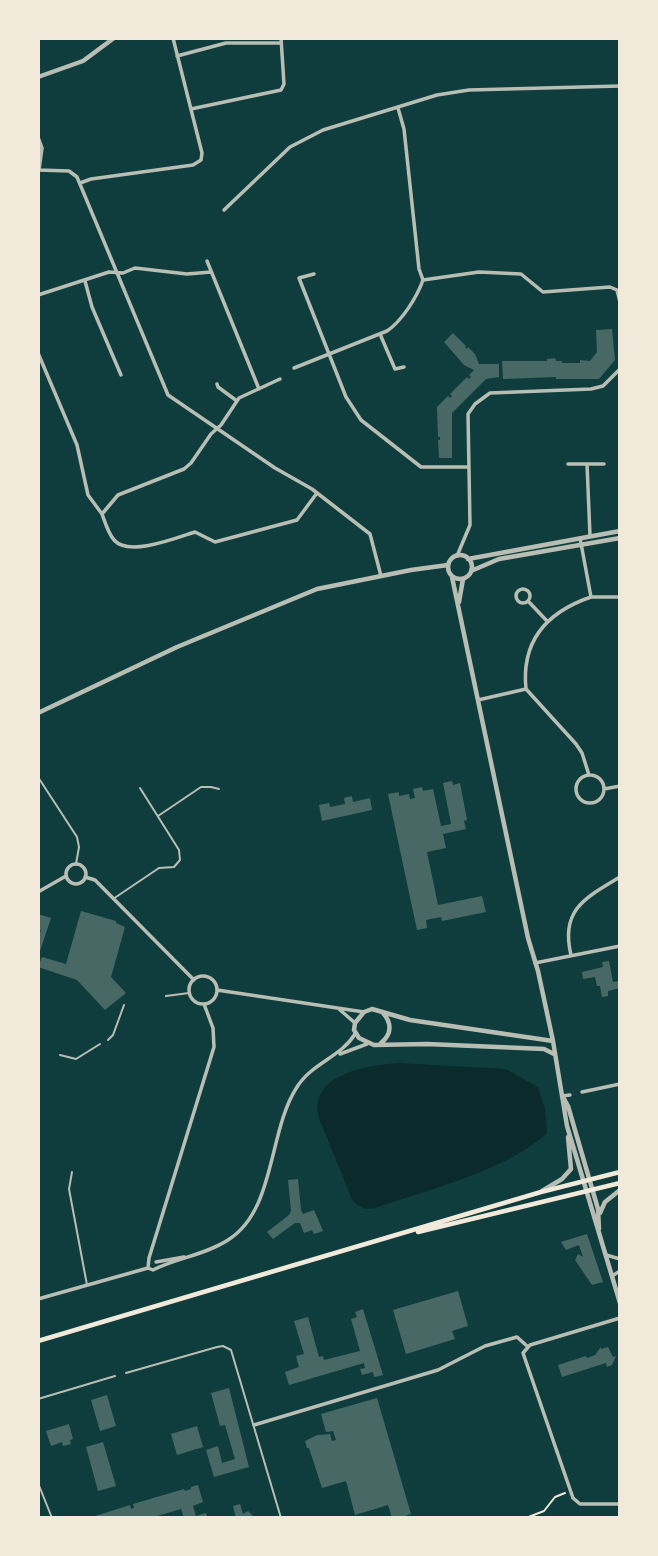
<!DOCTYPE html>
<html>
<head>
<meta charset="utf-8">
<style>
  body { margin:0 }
  #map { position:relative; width:658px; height:1556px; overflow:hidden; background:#0f3d3e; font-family:Cabin,sans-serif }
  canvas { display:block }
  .frame { position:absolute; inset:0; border:40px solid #f1e9da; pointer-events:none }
</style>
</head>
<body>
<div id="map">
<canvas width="658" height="1556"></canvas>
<div class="frame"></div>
</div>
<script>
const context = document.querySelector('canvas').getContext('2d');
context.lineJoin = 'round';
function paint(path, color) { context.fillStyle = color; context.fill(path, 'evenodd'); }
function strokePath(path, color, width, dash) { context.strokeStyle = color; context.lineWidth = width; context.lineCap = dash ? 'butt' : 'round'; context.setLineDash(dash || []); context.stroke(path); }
const water = new Path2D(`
  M399,1063l107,6 32,18 7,22 2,24c-36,35 -118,57 -166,73 -14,5 -19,4 -29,-6 -8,-22 -18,-44 -26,-65 -3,-7 -7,-14 -8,-21 -6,-41 52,-49 81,-51z`);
const building = new Path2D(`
  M612,329l3,31 -16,19h-43v-2l-53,2 -1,-18h45v-2l8,-1 1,3h6v2h18v-3l10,1 7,-9 -1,-22z
  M453,333l13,13 -1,1 2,2 1,-2 7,7 4,10h20v13l-13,2 -34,34v45h-13l-1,-18h2v-3h-2l-1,-30 11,-11 2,2 2,-2 -2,-2 17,-17 2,2 2,-2 -2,-2 5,-5 -10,-5 -20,-23z
  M452,781l1,4 7,-2 7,37 -3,1 2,8 -23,5 3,14 -19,4 11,53 44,-9 4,16 -44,9 -1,-4 -15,3 1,8 -10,2 -29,-136 11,-2v4l10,-2 1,5 5,-1 -2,-9 9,-2 1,4 10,-2 8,37 10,-2 -8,-41z
  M352,796l1,6 17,-4 2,12 -50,11 -3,-16 10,-2 1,4 15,-3 -1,-6z
  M81,911l35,10v2l9,4 -14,50 15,16 -21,17 -28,-30 -39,-13 4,-10 24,7z
  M38,914l13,4 -12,36 -1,-16 3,-8 -3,-1z
  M609,961l4,21 7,-1v7l-12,3v5l-6,1 -2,-11h-3l-2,-9 -12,2 -1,-7 21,-5 -1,-5z
  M298,1179l3,31 2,4 11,-4 9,21 -9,3 -2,-4 -8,3 -4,-10h-5l-22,16 -6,-7 22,-17 2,-4 -3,-31z
  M587,1234l16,48 -11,3 -17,-25 3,-6 5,3 -4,-12 -13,5 -5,-8z
  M458,1291l10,35 -16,5 3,8 -49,15 -13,-44z
  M363,1309l20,66 -9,2 -1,-5 -11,3 -2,-6 5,-1 -1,-5 -75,22 -4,-13 14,-5 -3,-11 8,-2 -10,-33 14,-4 11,40 4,-1 1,4 36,-9 -9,-32 6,-2 -2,-5z
  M601,1347v2l7,-2 5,10 3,-1 -4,9 -5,2 -1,-4 -44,14 -4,-12 28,-9 1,2 8,-3z
  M229,1388l20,79 -35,10 -8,-27 12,-4 4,17 13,-4 -10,-34 -5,1 -9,-33z
  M107,1395l9,31 -16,5 -9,-31z
  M377,1398l34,116 -12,4h-7l-4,-13 -33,10 -9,-34 -24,7 -13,-40h-2l-2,-7 12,-6 13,-1 2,7 4,-1 -3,-9 -7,1 -5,-18z
  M69,1424l4,15 -3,1 1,4 -8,2 -1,-4 -11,4 -5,-15z
  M197,1426l6,21 -26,8 -6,-21z
  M103,1442l13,44 -18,5 -12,-44z
  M198,1485l5,17 -10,4 3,10 10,-3 2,5h-24l-3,-9 -31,9h-61l41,-13 1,4 3,-1 -1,-4 51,-15 1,2 6,-2v-2z
  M240,1504l3,10 5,-3 7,7h-19l-3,-12z`);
const path = new Path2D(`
  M526,1518l18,-7 11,-14 10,-4`);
const service = new Path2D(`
  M38,777l39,60 2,10 -3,17
  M158,816l43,-29h10l8,2
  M113,899l46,-31 15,-1 6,-7 -1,-10 -39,-62
  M166,996l23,-3
  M108,1040l5,-5 11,-30
  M60,1055l16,4 24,-15
  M72,1172l-3,17 18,96
  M126,1373l91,-26 6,-1 8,4 50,168
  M38,1399l77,-23
  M38,1483l14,35`);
const minor = new Path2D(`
  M177,56l49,-13h55
  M191,109l90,-19 3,-6 -3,-46
  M38,137l4,11 -3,22
  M38,170l31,1 8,6 91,218 107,73 37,21 58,45 11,42
  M80,183l11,-4 102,-14 8,-5 1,-7 -29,-115
  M224,210l66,-63 33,-17 114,-35 32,-5 151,-4
  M207,261l52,128
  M314,274l-15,4 47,119 15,23 60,47h47
  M423,280l56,-8 42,2 22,18 67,-5 7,3 3,12
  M85,281l7,26 29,68
  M38,295l71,-23 14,1 12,-5 52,6 24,-2
  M380,334l15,35 9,-2
  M38,353l39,92 11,50 14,19
  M294,368l93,-37c15,-10 30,-34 36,-51l-4,-11 -15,-140 -6,-21
  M280,379l-41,19 -18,27 -10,9 -20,29 -7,6 -66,26 -16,19c3,8 6,19 12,26 15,17 62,-2 81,-8l20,10 82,-22 20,-27
  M217,384l1,3 19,14
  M568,464h36
  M587,464l3,72
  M457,556l13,-31 -2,-111 7,-10 15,-11 101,-4 12,-3 17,-17
  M516 596a7 7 0 1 1 14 0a7 7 0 1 1-14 0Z
  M591,597h29
  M528,601l19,20
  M526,689c-5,-49 21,-77 65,-92l-11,-59
  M478,700l48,-11 50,55 6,9 7,22
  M576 789a14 14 0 1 1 28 0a14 14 0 1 1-28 0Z
  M604,789l16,-3
  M66 874a10 10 0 1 1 20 0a10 10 0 1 1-20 0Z
  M85,877l10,3 99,100
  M38,892l28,-16
  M571,955c-11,-45 14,-57 49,-78
  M535,963l85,-17
  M189 990a14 14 0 1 1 28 0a14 14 0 1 1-28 0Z
  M217,990l147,22
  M339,1009l16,14
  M340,1054l27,-10
  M582,1092l38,-8
  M562,1096l8,-1
  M606,1255l14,4
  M156,1262l28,-5
  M148,1268l1,-10 65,-211 -1,-19 -9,-24
  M612,1276l8,-5
  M38,1299l110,-31 5,2c23,-12 52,-15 75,-30 48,-30 40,-109 69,-153 15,-24 44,-30 58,-53
  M620,1318l-90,27 -7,8 50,145 7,6h40
  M254,1425l184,-55 47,-24 32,-9 10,9`);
const tertiary = new Path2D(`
  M38,77l45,-16 31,-23
  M448 567a12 12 0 1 1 24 0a12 12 0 1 1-24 0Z
  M468,559l152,-28
  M471,571l28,-12 121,-21
  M452,577l76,361 10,33 15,70 14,85 53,177
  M459,602l4,-23
  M38,713l139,-66 140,-58 94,-19 37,-5
  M553,1041l-143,-21 -38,-11 -8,3 -9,11 -1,7 5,8 15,7 53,-1 117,5 10,5
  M381,1043c11,-9 11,-20 2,-30
  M563,1097l5,9 30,103 1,20
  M542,1191l20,-12 9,-10 -3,-32
  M600,1213l5,-11 15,-12`);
const secondary = new Path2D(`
  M418,1232l202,-49
  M38,1341l503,-149 79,-20`);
paint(water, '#0a2a2b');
paint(building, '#486865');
strokePath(path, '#f1e9da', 2);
strokePath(service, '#b8beb3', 2);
strokePath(minor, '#b8beb3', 3.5);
strokePath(tertiary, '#b8beb3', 4.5);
strokePath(secondary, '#f1e9da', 4.5);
</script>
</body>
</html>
